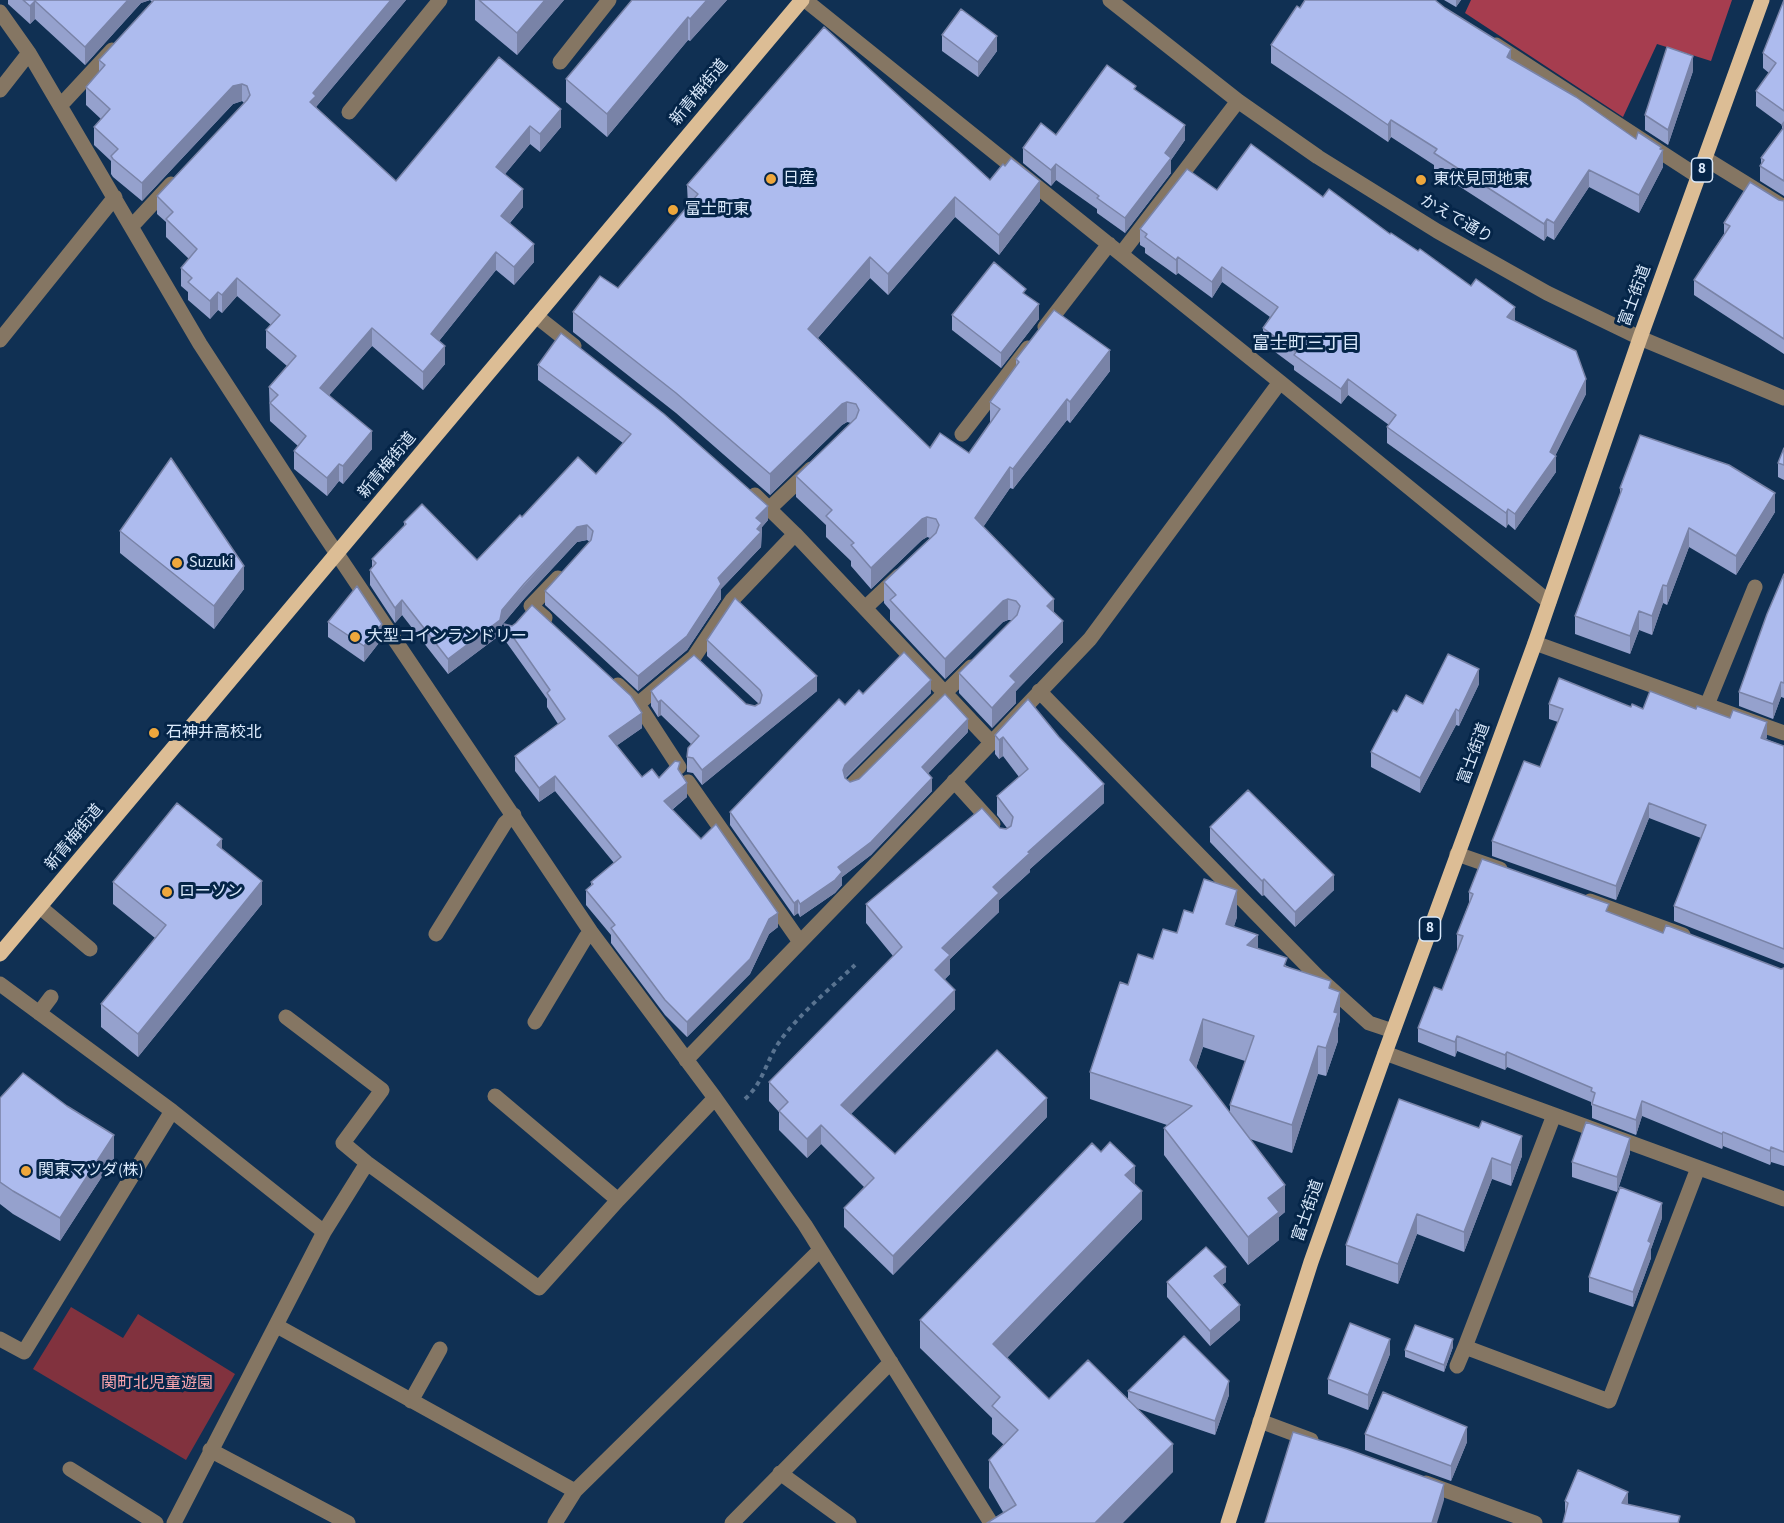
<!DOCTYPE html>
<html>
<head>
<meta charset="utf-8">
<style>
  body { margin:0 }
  canvas { display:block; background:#103053 }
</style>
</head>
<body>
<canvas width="1784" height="1523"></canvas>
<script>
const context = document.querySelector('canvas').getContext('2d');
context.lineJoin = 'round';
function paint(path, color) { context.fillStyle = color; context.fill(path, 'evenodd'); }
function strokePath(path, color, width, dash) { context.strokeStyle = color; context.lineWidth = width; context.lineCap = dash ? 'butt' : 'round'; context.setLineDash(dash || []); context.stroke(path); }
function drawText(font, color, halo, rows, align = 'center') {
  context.font = font + ' "Source Sans 3","Noto Sans JP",sans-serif'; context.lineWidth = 6; context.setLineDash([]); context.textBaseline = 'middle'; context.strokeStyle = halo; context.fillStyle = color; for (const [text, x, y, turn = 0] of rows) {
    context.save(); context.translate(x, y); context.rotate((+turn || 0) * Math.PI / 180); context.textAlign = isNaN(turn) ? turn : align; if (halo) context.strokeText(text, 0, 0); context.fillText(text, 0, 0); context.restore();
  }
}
const green = new Path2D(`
  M71,1307l52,31 15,-24 97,60 -49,86 -153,-91z`);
const forest = new Path2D(`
  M1471,0h261l-21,61 -54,-17 -34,73 -158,-104z`);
const path = new Path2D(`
  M745,1099c19,-17 21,-39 35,-58 21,-29 50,-52 75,-76`);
const minor = new Path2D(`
  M805,0l475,382 269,220
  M1110,0l128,101 80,56 119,74 110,62 93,45 144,60
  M0,12l29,41 171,291 119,183 272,405 124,166 90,127 186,298
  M1496,45l203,132
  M560,62l49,-62
  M0,90l29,-37
  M60,106l52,-56
  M349,112l91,-112
  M1706,159l78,48
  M132,226l39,-42
  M1121,254l117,-153
  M536,316l38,30
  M1045,327l64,-83
  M0,340l115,-143
  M962,434l66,-86
  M755,495l40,39 196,208
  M770,508l41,-39
  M865,608l34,-32
  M545,618l-14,-12 27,-28
  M1535,643l249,90
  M618,685l20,19 41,63
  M1039,691l278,285 52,47 24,8
  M638,704l56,-47 38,-57 63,-66
  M1707,705l48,-118
  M954,781l39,43
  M688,782l112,160
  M852,785l119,-118
  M1457,854l43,15
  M1590,901l93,34
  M40,907l50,42
  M436,934l69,-111 9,-8
  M0,984l172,127 152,121
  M39,1013l12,-16
  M286,1017l96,73 -39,53 24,20 172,125 79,-88 97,-102
  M535,1022l51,-85 5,-5
  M1385,1053l399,146
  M686,1060l189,-195 215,-226 190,-257
  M495,1096l123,104
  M1554,1115l-89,232 144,54 89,-233
  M277,1326l298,165
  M0,1339l24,13 148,-241
  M1457,1366l8,-19
  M411,1401l29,-52
  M1260,1421l51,19
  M210,1450l138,73
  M70,1469l86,54
  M780,1473l69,50
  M1426,1483l109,40
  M174,1523l150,-291 43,-69
  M555,1523l20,-32 245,-241
  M732,1523l159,-161`);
const major = new Path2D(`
  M0,954l802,-954
  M1228,1523l83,-261 74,-209 150,-410 105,-305 122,-338`);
const wall = new Path2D(`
  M8,0h398l-90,107 80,74 103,-124 62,70 -21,25 -10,-8 -25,30 18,33 -13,16 24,39 -20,23 -18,-15 -57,71 6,23 -22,26 -51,-44 -43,49 43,54 -29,35 -4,-3 -12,15 -33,-27v-18l4,-5 -28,-25 -1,-34 18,-21 -21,-18v-18l5,-5 -34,-29 -15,17 -4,-3 -8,9 -22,-19v-8l-7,-6v-18l8,-9 -23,-22v-15l-9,-8v-18l87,-93 -2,-2 -9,3 -91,97 -29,-24 -2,-3v-13l-17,-16v-18l7,-8 -15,-14v-18l13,-15v-12l53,-58 -2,-2 -9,3 -56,62 -50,-46 -5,5 -22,-20z
  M475,0h89l-47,55 -42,-35z
  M632,0h95l-37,41 -2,-1 -81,97 -41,-35v-23z
  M1444,0h17l-5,7z
  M1784,0v196l-24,-15v-15l1,-2v-6l21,-29v-4l-26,-19v-15l13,-18 -6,-5v-15z
  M1300,8l211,52 125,79 25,10 2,18 -24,46 -50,-26 -35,53 -7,-4 -3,5 -110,-71v-5l-43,-28 -3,5 -117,-79v-18z
  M942,35l55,16 -19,26 -36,-26z
  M1693,71l-25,74 -23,-15v-15z
  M1136,91l49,49 -14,20v13l-46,60 -28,-20v-4l-41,-29 -5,6 -28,-23v-15l33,-13z
  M990,180l50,21 -41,54 -44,-38 -67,78 -18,-17 -52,60 112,110 39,5 21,-30v-21l26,-36v-7l94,12 -40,52 -3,-3 -54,69 -3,-1 -27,39 71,85 9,30 -47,49v12l-24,25 -33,-35v-20l53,-53h-4l-5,2 -58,57 -55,-59v-10l-6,-7v-21l46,-44 -3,-1 -5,3 -51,49 -20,-23v-5l-25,-24v-12l-30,-28v-21l55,-53 -4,-1 -5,3 -72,70 -94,-82 -103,-81v-20l45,-24 70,-82 -1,-21z
  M1217,190l106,7 67,37 125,87 71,73 -31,62 1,16 -41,58 -7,-6 -2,4 -119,-85v-16l2,-2 -41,-30 -7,9 -47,-34v-4l-31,-23v-15l7,-11 -48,-35 -10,16 -34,-25 -2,2 -31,-22v-5l-5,-3v-16z
  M1779,200l5,1v153l-90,-59v-15l30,-46v-11z
  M1026,295l13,24 -38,49 -49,-38v-15z
  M538,365l230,155 -6,7 -1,20 -40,42v10l-34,51 -49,41 -93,-86v-14l45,-49 -3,-2 -10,2 -53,57 -22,26 -2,10 -52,39 -46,-59 -7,8 -25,-38v-15l2,-2v-9l32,-33v-4l73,38 45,-43 74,-43 27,-31 -85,-63z
  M1784,448v32l-6,-3v-14z
  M1620,488l155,24 -39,63 -47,-28 -22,58 -4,-2 -11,32 -13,-5 -9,24 -55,-20v-18l45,-120z
  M120,531l124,58 -30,40 -94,-76z
  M1784,574v124l-3,-1 -8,22 -34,-13v-14z
  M328,622l54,17 -18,23 -36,-25z
  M504,624l138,104 -26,18 26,31 17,1 21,-6 7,25 -15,13 106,117 -9,7 -19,40 -63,63 -22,-22 -54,-72v-8l-25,-30v-15l5,-4v-4l23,-19 -59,-72 -16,11 -24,-31v-15l43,-32 -11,-17v-8l-43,-60z
  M707,640l110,51 -115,94 -9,-12 -6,-1v-15l4,-13 -30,-29 -3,2 -7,-11v-15l95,13 9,2 4,-2 -52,-48z
  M1479,684l-20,42 -3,-1 -36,68 -49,-26v-15l26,-40z
  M931,693l-86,86 5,3 9,-3 109,-47 -40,41 4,18 -61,64 -29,22v8l-7,8 -35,24 -2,-4 -4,3 -64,-91v-13l133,-118z
  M1028,699l76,104 -74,66v3l-31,28v12l-49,47v15l-5,5 10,30 -104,105 44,40 152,-37 -154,158 -49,-48v-19l20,-21 -43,-43 -14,14 -28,-28v-18l-10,-11v-19l124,-126 -27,-33v-19l134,-76h7l-10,-13v-19l22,-19 -16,-21 -4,3 -4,-5v-19z
  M1549,704l82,3 136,30 -1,2 18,7v218l-110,-43v-15l27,-68 -52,-20 -33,82 -124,-44v-15l48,-74 18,-45 -9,-3z
  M1210,827l124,63 -39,37 -31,-32 -2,1 -52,-54z
  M222,849l40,55 -124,153 -37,-30v-23l54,-66 -42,-34v-22z
  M1469,892l140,20 54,21 118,36 3,-1v198l-13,-4 -1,3 -47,-19 -1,3 -80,-33 -6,19 -44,-17v-12l-1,-1v-3l-84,-35 -2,3 -48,-19 -2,6 -37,-15v-14l24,-38 16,-41h-1v-15l12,-31z
  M1193,913l44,4 -3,9 24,23 29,17 44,23 9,31 -2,8v13l-12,35 -8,-2 -26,79 -42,-14 35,73 -6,5v23l-31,25 -84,-110v-27l3,-3 -77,-26v-27l38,-87 25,-26zM1203,1047l42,14 -15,44v8l-34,-45z
  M0,1098l67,8 47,52 -54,83 -47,-27 -13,-10z
  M1399,1099l123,57 -11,30 -19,-7 -28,73 -47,-18 -19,50 -52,-19v-20z
  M1630,1153l-13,39 -45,-15v-15z
  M1135,1184l7,35 -135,139 42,41 79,1v-9l101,4 -14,40 -79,-27 37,64 -170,40 -14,-24v-28l15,-15 -12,-11v-16l-72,-70v-28z
  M1662,1218l-11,31v9l-18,49 -44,-15v-15z
  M1167,1282h59l-4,3 18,35 -30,26 -43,-49z
  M1453,1347l-9,25 -39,-15v-7z
  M1390,1354l-22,56 -40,-16v-15z
  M1365,1434l102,8 -16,39 -86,-31z
  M1565,1501l63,4 52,18 -115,-8z`);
const shadedWall = new Path2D(`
  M128,0h22l-9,3 -56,62v-18z
  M391,0h15l-90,107 -6,-5 3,-9z
  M545,0h19l-47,55v-22z
  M707,0h20l-37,41v-22z
  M1456,0h5l-5,7z
  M35,1v18l-5,5v-18z
  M688,17v23l-81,97v-23z
  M997,36v15l-19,26v-15z
  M1511,49v18l-4,-10z
  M1693,56v15l-25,74v-15z
  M242,84v17l-9,3 -91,97v-18l91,-97z
  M561,109v18l-21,25v-18z
  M1391,120v17l-3,5v-17z
  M1185,125v15l-14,20v13l-46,60v-15l40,-65z
  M530,126v18l-34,41v-18z
  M1661,147v7l2,-4v17l-24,46v-18z
  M1056,164v16l-5,6v-16z
  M1589,170v17l-35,53v-17z
  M1040,181v20l-41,54v-20z
  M523,189v18l-22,26v-17z
  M955,197v20l-67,78v-21z
  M1547,219v17l-3,5v-17z
  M534,244v18l-20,23v-18z
  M496,252v18l-65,81v-17z
  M870,257v21l-62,71v-20z
  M1178,257v16l-2,2v-15z
  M1222,267v15l-10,16v-16z
  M237,278v18l-15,17v-18z
  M218,292v18l-8,9v-18z
  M1039,304v15l-38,49v-15z
  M1515,307v15l-8,-5z
  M372,328v18l-52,60v-18z
  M445,346v18l-22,26v-18z
  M1110,350v21l-40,52v-21z
  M1348,379v16l-7,9v-15z
  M1586,379v15l-33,66 3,-4v16l-41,58v-16l35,-62z
  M1067,399v21l-54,69v-20z
  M847,402v20l-5,3 -72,70v-21l72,-70z
  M372,431v18l-29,35v-18z
  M339,464v17l-12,15v-18z
  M1010,467v21l-35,51v-21z
  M1775,493v19l-39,63v-19z
  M768,506v14l-6,7 -1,20 -40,42v10l-34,51 -49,41v-15l80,-98 38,-60z
  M1508,509v15l-2,4v-15z
  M927,517v20l-5,3 -51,49v-21l51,-49z
  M587,525v15l-10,2 -53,57 -22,26 -2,10 -52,39v-15l54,-49 75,-83z
  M1689,528v19l-22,58v-19z
  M244,566v23l-30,40v-23z
  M1663,585v18l-11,32v-19z
  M1008,599v21l-5,2 -58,57v-20l58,-58z
  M1054,599v21l-7,-14z
  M402,600v15l-7,8v-15z
  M1639,611v19l-9,24v-18z
  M1063,621v21l-47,49v12l-24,25v-20l18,-32z
  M382,624v15l-18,23v-16z
  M1479,669v15l-20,42v-15z
  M817,676v15l-115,94v-15z
  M931,680v13l-86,85 -2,5v-13l2,-5z
  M1781,682v15l-8,22v-15z
  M661,700v15l-3,2v-15z
  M1456,709v16l-36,68v-15z
  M642,713v15l-33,23v-15z
  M968,719v13l-46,48v-13z
  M1767,722v15l-6,15v-14z
  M1003,737v19l-4,3v-19z
  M555,776v15l-16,11v-14z
  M932,778v13l-61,64 -29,22v8l-7,8 -35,24v-13l38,-37z
  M687,783v14l-23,19v-15z
  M1104,784v19l-74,66v3l-31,28v12l-49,47v15l-15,15v-19l7,-22 51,-61 35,-35z
  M1649,803v15l-33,82v-14z
  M222,839v22l-5,-16z
  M1334,875v15l-39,37v-15z
  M1264,879v16l-2,1v-15z
  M262,881v23l-124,153v-23z
  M1237,890v27l-11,34v-27z
  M798,900v13l-4,3v-13z
  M778,913v14l-9,7 -19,40 -63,63v-15l82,-103z
  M1258,935v27l-11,-17z
  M955,990v19l-114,115v-19z
  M1340,992v28l-2,8v13l-12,35v-28l8,-36z
  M1203,1019v28l-13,40v-27z
  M1457,1036v15l-2,6v-15z
  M1318,1046v28l-26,79v-28z
  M1507,1052v15l-2,3v-15z
  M1047,1098v19l-154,158v-19z
  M1642,1101v15l-6,19v-15z
  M821,1125v19l-14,14v-19z
  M1723,1132v14l-1,3v-15z
  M114,1135v23l-54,83v-23z
  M1522,1136v20l-11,30v-21z
  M1630,1138v15l-13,39v-15z
  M1771,1147v15l-1,3v-14z
  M1492,1158v21l-28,73v-20z
  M1135,1166v28l-10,-19z
  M1285,1185v27l-6,5v23l-31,25v-28l20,-39z
  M1142,1191v28l-149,153v-28z
  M1662,1203v15l-11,31v9l-18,49v-15l15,-51z
  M1417,1214v20l-19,50v-20z
  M1226,1267v15l-12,9v-15z
  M1240,1305v15l-30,26v-15z
  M1390,1339v15l-22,56v-15z
  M1453,1339v8l-9,25v-7z
  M1229,1381v14l-14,40v-14z
  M1467,1427v15l-16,39v-15z
  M1173,1444v28l-50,51h-28z
  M1444,1484v16l-7,23h-5z
  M1628,1492v15l-6,-4z`);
const building = new Path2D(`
  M23,0h105l-43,47 -50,-46 -5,5z
  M154,0h237l-78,93 3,3 -6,6 86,79 103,-124 62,52 -21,25 -10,-8 -34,41 27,22 -22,27 33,28 -20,23 -18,-15 -65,82 14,12 -22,26 -51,-44 -52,60 52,43 -29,35 -4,-2 -12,14 -33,-27 12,-15 -36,-33 8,-8 -9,-8 27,-31 -30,-26 14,-15 -43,-37 -15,17 -4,-3 -8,9 -22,-19 4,-4 -11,-10 16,-19 -31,-30 7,-7 -16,-16 90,-96 3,-5 -3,-9 -5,-2 -9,2 -91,97 -29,-24 -2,-3 7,-7 -24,-22 16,-18 -24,-22 19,-22 -6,-5z
  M479,0h66l-28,33z
  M632,0h75l-17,19 -2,-2 -81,97 -41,-35z
  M1305,0h130l10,8 66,41 -4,8 69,40 60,42 2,-7 23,15 -1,2 3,1 -24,45 -50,-25 -35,53 -7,-4 -3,5 -110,-71 3,-4 -46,-29 -3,5 -117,-80 26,-39 3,2z
  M1784,0v111l-28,-20 20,-28 -13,-10z
  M961,9l36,27 -19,26 -36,-27z
  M824,27l166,153 13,-16 2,2 6,-8 29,23 -41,54 -44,-38 -67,77 -18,-17 -62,72 122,119 10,-15 29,20 31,-44 -10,-7 29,-40 -3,-3 38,-49 56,40 -40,52 -3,-3 -54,70 -3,-2 -35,51 79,81 -7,7 16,15 -53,55 6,6 -24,26 -33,-35 58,-58 3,-9 -4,-5 -8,-2 -5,2 -58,58 -55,-59 6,-5 -12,-13 52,-49 3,-8 -3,-6 -9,-2 -5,2 -51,49 -20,-23 3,-2 -28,-27 6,-6 -36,-34 60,-58 3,-8 -3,-6 -9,-2 -5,2 -72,70 -94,-81 -103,-81 27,-36 18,12 80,-94 -11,-9z
  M1667,47l26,9 -25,74 -23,-15z
  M1107,65l29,21 -2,3 51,36 -20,28 6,5 -46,60 -28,-20 2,-2 -43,-32 -5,6 -28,-22 18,-25 15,12z
  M1784,122v59l-24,-15 4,-6 -3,-2 23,-31 -2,-2z
  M1251,144l72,53 6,-8 61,45 1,-1 27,18 2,-2 51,37 5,-7 39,28 -8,10 69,34 10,28 -36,73 6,4 -41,58 -7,-5 -2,4 -119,-86 9,-12 -48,-36 -7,10 -47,-34 2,-3 -33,-24 15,-21 -56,-40 -10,15 -34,-25 -2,3 -31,-23 2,-3 -7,-5 47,-60 30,21z
  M1750,182l29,18 5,1v138l-90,-59 36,-54 -6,-3z
  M994,262l32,27 -3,4 16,11 -38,49 -49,-38z
  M561,333l103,81 104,92 -12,12 6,5 -5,6 4,3 -43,46 3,6 -34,52 -49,40 -93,-85 46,-51 2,-9 -6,-6 -10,2 -53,57 -22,26 -2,10 -52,39 -46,-59 -7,8 -25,-38 6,-7 -4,-4 34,-35 -2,-2 18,-18 55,56 43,-45 2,2 56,-60 18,17 35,-40 -93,-69z
  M1640,435l89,30 46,28 -39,63 -47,-28 -22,58 -4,-1 -11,31 -13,-5 -9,25 -55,-20 47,-127 -2,-1z
  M1784,448v17l-6,-2z
  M171,458l73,108 -30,40 -94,-75z
  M1784,574v109l-3,-1 -8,22 -34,-12 28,-78z
  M357,586l25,38 -18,22 -36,-24z
  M735,598l82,78 -115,94 -9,-12 -6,-1 1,-9 11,-12 -38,-36 -3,2 -7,-11 43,-36 52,49 9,2 5,-3 2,-8 -2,-5 -53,-50z
  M532,605l99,91 11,17 -33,23 33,41 10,-8 7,9 16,-17 5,1 -2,7 9,14 -23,18 37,38 15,-15 62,89 -9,6 -19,40 -63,63 -22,-22 -54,-72 4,-3 -29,-35 7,-6 -2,-2 30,-25 -66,-81 -16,12 -24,-32 50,-37 -18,-26 3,-3 -46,-66 8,2 4,-3z
  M904,652l27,28 -86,85 -2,5 2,8 5,4 9,-3 86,-85 23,25 -46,48 10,11 -61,64 -33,25 4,5 -7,8 -35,24 -2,-4 -4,3 -64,-91 109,-113 6,6 14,-15 4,4z
  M1448,654l31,15 -20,42 -3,-2 -36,69 -49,-26 22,-42 4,2 9,-17 17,9z
  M1559,678l72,29 1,-3 11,5 7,-18 46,18 1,-3 33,12 3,-8 34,12 -6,16 23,8v203l-110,-43 32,-81 -57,-22 -33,83 -124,-45 32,-80 16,6 23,-58 -14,-5z
  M1028,699l31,38 45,47 -76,68 2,1 -37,34 6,6 -57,55 8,7 -15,15 20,20 -114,115 54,49 102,-104 50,48 -154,158 -49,-48 30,-30 -53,-53 -14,14 -28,-28 9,-9 -19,-20 133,-135 -36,-43 116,-96 18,20 6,1 5,-3 2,-9 -16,-21 31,-27 -25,-32 -4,3 -4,-5z
  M1248,790l86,85 -39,37 -31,-33 -2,2 -52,-54z
  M177,803l45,36 -5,6 45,36 -124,153 -37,-30 65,-79 -53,-43z
  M1482,859l127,45 -3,7 57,22 3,-8 115,44 3,-1v184l-13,-5 -1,4 -47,-19 -1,2 -80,-33 -6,19 -44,-16 3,-11 -4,-2 1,-3 -85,-36 -2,3 -48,-19 -2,6 -37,-14 16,-41 8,3 21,-54 -6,-2 16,-40 -4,-2z
  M1204,879l33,11 -11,34 32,11 -11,10 40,13 -3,8 47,15 -2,7 11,4 -6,20 4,1 -12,35 -8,-2 -26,79 -62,-20 24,-69 -51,-17 -13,41 95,125 -17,13 11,14 -31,25 -84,-109 28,-22 -102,-34 30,-90 8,3 10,-31 15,5 10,-30 14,4 7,-23 9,3z
  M23,1073l44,33 47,29 -54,83 -47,-27 -13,-9v-84z
  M1399,1099l80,29 3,-7 40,15 -11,29 -19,-7 -28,74 -47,-18 -19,50 -52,-19z
  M1586,1122l44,16 -13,39 -45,-15z
  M1110,1142l25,24 -10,9 17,16 -149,153 56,55 39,-39 85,84 -78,79h-108l29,-18 -27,-45 29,-30 -26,-24 8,-9 -80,-77 172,-177 9,9z
  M1620,1187l42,16 -14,38 3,2 -18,49 -44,-15z
  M1206,1247l20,20 -12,9 26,29 -30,26 -43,-49z
  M1350,1323l40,16 -22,56 -40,-16z
  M1415,1325l38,14 -9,26 -39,-15z
  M1184,1336l45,45 -14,40 -87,-30z
  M1383,1392l84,35 -16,39 -86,-32z
  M1293,1432l54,17 97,35 -12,39h-167z
  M1578,1470l50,22 -6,11 58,13 -2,7h-115l5,-20 -3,-2z`);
const markers = [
  [771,179,6,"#eea73c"],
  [1421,180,6,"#eea73c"],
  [673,210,6,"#eea73c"],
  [177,563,6,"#eea73c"],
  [355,637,6,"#eea73c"],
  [154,733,6,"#eea73c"],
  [167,892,6,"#eea73c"],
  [26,1171,6,"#eea73c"]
];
const shields = [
  [1702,170,21],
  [1430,929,21]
];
const shieldNames = [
  ["8",1702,170],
  ["8",1430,929]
];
const streetNames = [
  ["新青梅街道",700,93,-50],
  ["かえで通り",1456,220,30],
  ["富士街道",1636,296,-70],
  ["新青梅街道",388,466,-50],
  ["富士街道",1475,754,-70],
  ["新青梅街道",75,838,-50],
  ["富士街道",1309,1211,-71]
];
const poiNames = [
  ["日産",783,179],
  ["東伏見団地東",1433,180],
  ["富士町東",685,210],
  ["Suzuki",189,563],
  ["大型コインランドリー",367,637],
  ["石神井高校北",166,733],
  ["ローソン",179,892],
  ["関東マツダ(株)",38,1171]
];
const parkNames = [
  ["関町北児童遊園",157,1384]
];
const neighbourhoodNames = [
  ["富士町三丁目",1306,345]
];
paint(green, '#81323e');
paint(forest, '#a63d4f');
strokePath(path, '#597390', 4, [4.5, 4.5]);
strokePath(minor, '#857663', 15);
strokePath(major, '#dcbd95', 15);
paint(wall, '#95a1cd');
paint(shadedWall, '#7983a7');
paint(building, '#adbbee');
strokePath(building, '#7983a7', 1.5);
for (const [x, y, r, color] of markers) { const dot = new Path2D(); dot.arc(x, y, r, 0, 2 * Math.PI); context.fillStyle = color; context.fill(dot); strokePath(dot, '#052548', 2); }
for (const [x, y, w] of shields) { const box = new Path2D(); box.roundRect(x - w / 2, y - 12, w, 24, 4.5); context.fillStyle = '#052548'; context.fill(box); strokePath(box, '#dae9fb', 1.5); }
drawText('bold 15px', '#dae9fb', null, shieldNames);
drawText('16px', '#dae9fb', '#052548', streetNames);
drawText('16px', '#dae9fb', '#052548', poiNames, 'left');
drawText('16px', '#faa5ad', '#052548', parkNames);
drawText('18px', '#dae9fb', '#052548', neighbourhoodNames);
</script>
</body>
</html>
